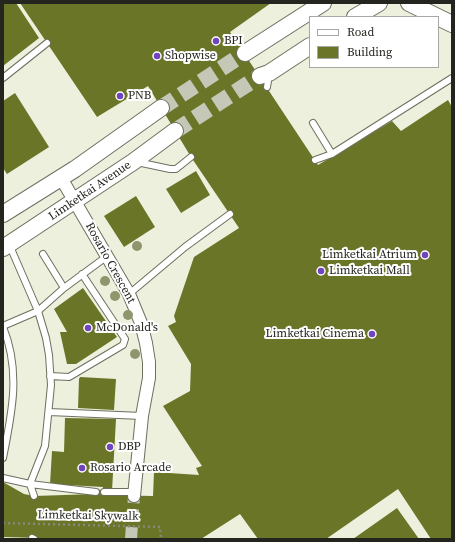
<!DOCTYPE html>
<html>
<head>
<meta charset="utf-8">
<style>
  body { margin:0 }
  #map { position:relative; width:455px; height:542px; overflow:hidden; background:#edf0dd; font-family:"Source Serif 4",serif }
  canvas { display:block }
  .frame { position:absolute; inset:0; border:4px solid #23251e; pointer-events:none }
  .legend { position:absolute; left:309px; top:16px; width:130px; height:52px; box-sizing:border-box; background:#fff; border:1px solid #a7a8a5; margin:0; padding:5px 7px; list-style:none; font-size:12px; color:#23251e }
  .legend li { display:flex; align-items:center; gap:8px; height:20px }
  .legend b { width:20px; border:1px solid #a7a8a5 }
</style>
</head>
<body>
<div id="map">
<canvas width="455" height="542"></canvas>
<div class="frame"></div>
<ul class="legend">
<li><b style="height:5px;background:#fff"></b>Road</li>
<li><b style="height:11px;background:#6b7527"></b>Building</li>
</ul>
</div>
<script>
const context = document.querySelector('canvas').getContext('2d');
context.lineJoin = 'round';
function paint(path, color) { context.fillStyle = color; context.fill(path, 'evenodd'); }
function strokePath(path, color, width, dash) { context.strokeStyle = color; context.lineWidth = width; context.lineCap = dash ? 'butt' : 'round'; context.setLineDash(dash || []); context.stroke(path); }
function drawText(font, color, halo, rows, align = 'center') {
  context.font = font + ' "Source Serif 4",serif'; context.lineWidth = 4; context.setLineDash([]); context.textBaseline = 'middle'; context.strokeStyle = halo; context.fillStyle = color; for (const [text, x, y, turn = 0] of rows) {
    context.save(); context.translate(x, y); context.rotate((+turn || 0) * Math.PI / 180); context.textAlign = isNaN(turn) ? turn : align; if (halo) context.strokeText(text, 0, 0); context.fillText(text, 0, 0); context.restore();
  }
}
const building = new Path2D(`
  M3,3h13l23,35 -36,28z
  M20,3h251l-41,29 88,133 74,-44 9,10 47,-31 4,7v432h-21l-33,-50 -72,50h-68l-18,-25 -39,25h-126l-72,-2v-55l21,12 10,2 61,-2 1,-4h8v5l49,1 1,-24 45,3 -3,-7 6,-2 -39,-60 27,-15 1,-27 -23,-38 8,-4 -2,-6 20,-59 45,-29 -48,-71 -43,-71 -51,31z
  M15,93l34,54 -42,27 -4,-6v-67z
  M196,171l14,24 -29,18 -15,-24z
  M136,196l19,31 -31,20 -20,-31z
  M83,288l34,49 -41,27h-9l-7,-32h7l-13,-23z
  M80,377l36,2 -2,31 -36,-2 1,-29z
  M65,418l51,1 -4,72 -9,-1v-3l-53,-3 2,-33 12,1z
  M397,508l22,31h-66z`);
const minorTunnel = new Path2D(`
  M131,539l3,-43`);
const tertiaryTunnel = new Path2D(`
  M161,108l84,-55
  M175,131l85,-55`);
const service = new Path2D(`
  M3,78l44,-35
  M267,87l2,-12
  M313,123l19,31
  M315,160l17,-6 120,-76
  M137,162l33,7h6l15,-12
  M43,254l21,34
  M129,294l56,-47 45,-33
  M3,326l35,-15 26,-23 42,-31
  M3,327c18,44 9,86 0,131
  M50,376l19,1 54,-32 2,-6 -43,-65
  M49,412l93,4
  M3,478l27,6 15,-38 6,-61 -2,-30 -3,-17 -8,-27 -29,-67
  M104,492h30
  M34,496l-4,-12 66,8
  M32,538l2,1`);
const minor = new Path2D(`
  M61,178l68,116 12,29 5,20 3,19v16l-7,38 -8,80`);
const tertiary = new Path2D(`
  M409,3l43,21
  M355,17l24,-14
  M245,53l78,-50
  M260,76l9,-3 41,-27
  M3,214l72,-45 86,-61
  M3,248l130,-86 42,-31`);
const pathBridge = new Path2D(`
  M3,523l157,4 1,12`);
const trees = [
  [137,246],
  [105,281],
  [115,296],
  [128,315],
  [135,354]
];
const markers = [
  [216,41,4,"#6f44bc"],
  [157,56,4,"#6f44bc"],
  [120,96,4,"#6f44bc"],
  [425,255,4,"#6f44bc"],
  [321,271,4,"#6f44bc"],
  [88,328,4,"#6f44bc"],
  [372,334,4,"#6f44bc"],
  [110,447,4,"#6f44bc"],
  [82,468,4,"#6f44bc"]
];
const poiNames = [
  ["BPI",224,41],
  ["Shopwise",165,56],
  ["PNB",128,96],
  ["Limketkai Atrium",417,255,"right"],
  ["Limketkai Mall",329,271],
  ["McDonald's",96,328],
  ["Limketkai Cinema",364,334,"right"],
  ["DBP",118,447],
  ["Rosario Arcade",90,468]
];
const streetNames = [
  ["Limketkai Avenue",90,191,-34],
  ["Rosario Crescent",110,263,61],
  ["Limketkai Skywalk",88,516,1]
];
paint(building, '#6b7527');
strokePath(minorTunnel, '#c5c7b7', 12, [12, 6]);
strokePath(tertiaryTunnel, '#c5c7b7', 16, [16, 8]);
strokePath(service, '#6d705f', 8);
strokePath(minor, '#6d705f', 14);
strokePath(tertiary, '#6d705f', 18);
strokePath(service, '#fff', 6);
strokePath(minor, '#fff', 12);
strokePath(tertiary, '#fff', 16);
strokePath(pathBridge, '#86897c', 2.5, [2, 3]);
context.fillStyle = '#90956d';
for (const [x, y] of trees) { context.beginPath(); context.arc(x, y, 5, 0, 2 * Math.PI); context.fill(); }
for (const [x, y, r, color] of markers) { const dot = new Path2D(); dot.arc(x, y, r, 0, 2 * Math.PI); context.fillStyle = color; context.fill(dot); strokePath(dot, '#fff', 1.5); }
drawText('12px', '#23251e', '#fff', poiNames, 'left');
drawText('12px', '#23251e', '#fff', streetNames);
</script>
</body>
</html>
